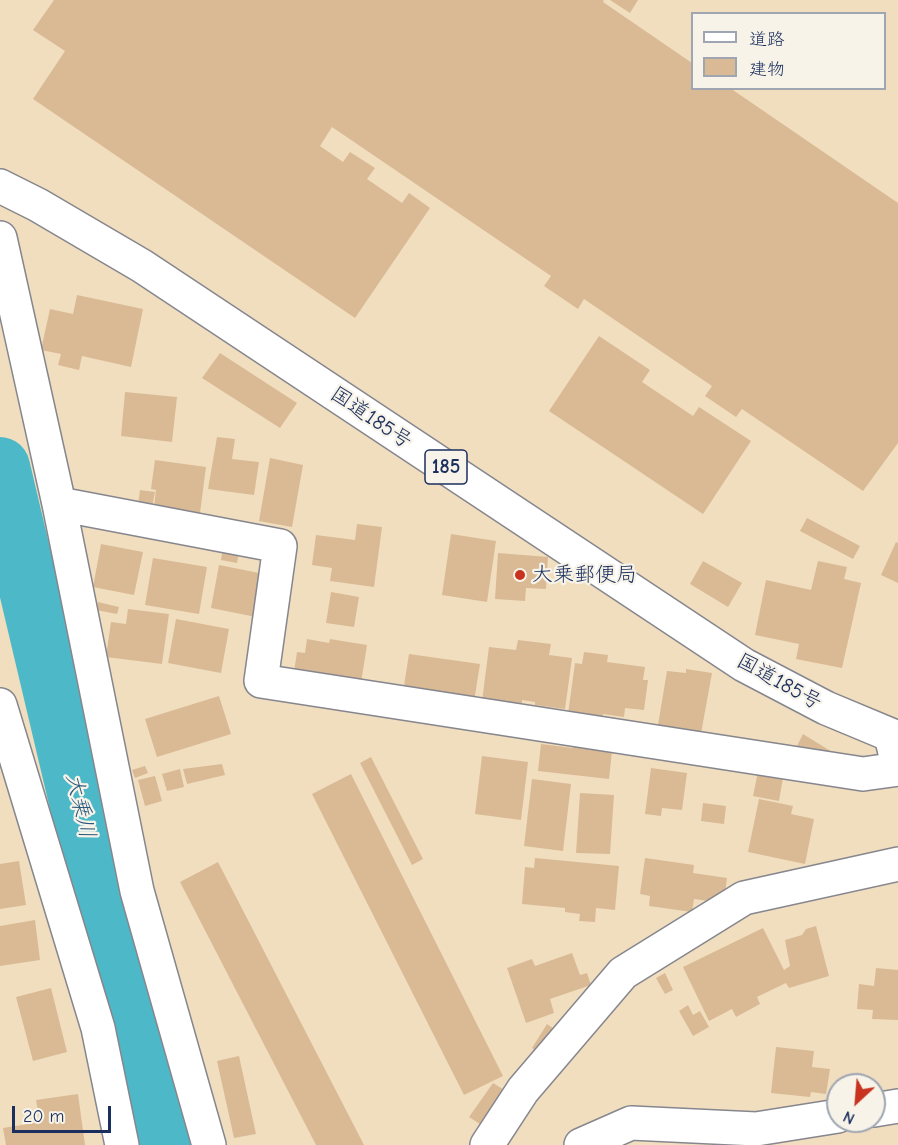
<!DOCTYPE html>
<html>
<head>
<meta charset="utf-8">
<style>
  body { margin:0 }
  #map { position:relative; width:898px; height:1145px; overflow:hidden; background:#f1debf; font-family:"Comic Neue","Klee One",sans-serif }
  canvas { display:block }
  .legend { position:absolute; left:691px; top:12px; width:195px; height:78px; box-sizing:border-box; background:#f7f3e8; border:2px solid #9fa5b1; margin:0; padding:8px 10px; list-style:none; font-size:18px; color:#1b2f5e }
  .legend li { display:flex; align-items:center; gap:12px; height:30px }
  .legend b { width:30px; border:2px solid #9fa5b1 }
  .north { position:absolute; left:826px; top:1073px; width:60px; height:60px; box-sizing:border-box; background:#f7f3e8; border:2px solid #9fa5b1; border-radius:50%; rotate:206deg; font-size:16px; font-weight:700; line-height:24px; text-align:center; color:#1b2f5e }
  .north::after { content:''; display:block; margin:auto; width:21px; height:27px; background:#c8321e; clip-path:polygon(50% 0,100% 100%,50% 72%,0 100%) }
  .scale { position:absolute; left:12px; top:1106px; width:99px; height:27px; box-sizing:border-box; border:3px solid #1b2f5e; border-top:0; padding-left:8px; font-size:18px; line-height:21px; white-space:nowrap; color:#1b2f5e; -webkit-text-stroke:4px #f7f3e8; paint-order:stroke }
</style>
</head>
<body>
<div id="map">
<canvas width="898" height="1145"></canvas>
<ul class="legend">
<li><b style="height:8px;background:#fff"></b>道路</li>
<li><b style="height:16px;background:#d9ba95"></b>建物</li>
</ul>
<div class="north">N</div>
<div class="scale">20 m</div>
</div>
<script>
const context = document.querySelector('canvas').getContext('2d');
context.lineJoin = 'round';
function strokePath(path, color, width, dash) { context.strokeStyle = color; context.lineWidth = width; context.lineCap = dash ? 'butt' : 'round'; context.setLineDash(dash || []); context.stroke(path); }
function paint(path, color) { context.fillStyle = color; context.fill(path, 'evenodd'); }
function drawText(font, color, halo, rows, align = 'center') {
  context.font = font + ' "Comic Neue","Klee One",sans-serif'; context.lineWidth = 4.5; context.setLineDash([]); context.textBaseline = 'middle'; context.strokeStyle = halo; context.fillStyle = color; for (const [text, x, y, turn = 0] of rows) {
    context.save(); context.translate(x, y); context.rotate((+turn || 0) * Math.PI / 180); context.textAlign = isNaN(turn) ? turn : align; if (halo) context.strokeText(text, 0, 0); context.fillText(text, 0, 0); context.restore();
  }
}
const river = new Path2D(`
  M0,467l135,571 29,107`);
const building = new Path2D(`
  M54,0h550l-1,2 89,61v25h38l168,115v240l-35,48 -121,-82 -6,8 -31,-21 7,-10 -128,-87 -6,10 -34,-23 7,-10 -219,-149 -12,19 23,16 7,-10 25,16 -8,11 35,24 7,-10 21,15 -75,110 -322,-219 32,-48 -32,-21z
  M610,0h28l-8,13z
  M77,295l66,14 -12,58 -49,-11 -3,14 -21,-5 3,-11 -20,-4 9,-41 23,5z
  M599,336l51,34 -8,12 51,34 6,-9 52,34 -48,73 -154,-103z
  M220,353l77,50 -17,25 -78,-50z
  M125,392l52,5 -5,45 -51,-6z
  M217,437l18,2 -3,20 27,3 -5,33 -46,-6z
  M270,458l33,7 -11,62 -33,-6z
  M155,460l51,7 -6,46 -46,-6 2,-17 -5,-1z
  M140,490l15,2 -3,15 -14,-2z
  M807,518l53,28 -7,13 -53,-28z
  M357,524l25,3 -8,60 -44,-6 2,-13 -20,-3 4,-30 39,5z
  M451,534l45,7 -9,61 -45,-7z
  M896,542l2,1v40l-17,-8z
  M101,544l42,8 -9,43 -41,-8z
  M223,548l16,3 -2,12 -16,-3z
  M498,553l50,4 -2,32 -20,-1 -1,13 -30,-2z
  M153,558l54,9 -8,47 -54,-9z
  M703,561l39,22 -14,24 -38,-23z
  M818,561l29,6 -3,12 17,4 -19,85 -46,-9 3,-15 -44,-9 11,-55 45,10z
  M219,565l45,9 -8,43 -45,-9z
  M331,592l28,5 -5,30 -28,-4z
  M98,602l21,5 -2,7 -21,-4z
  M128,609l41,5 -7,50 -56,-7 5,-35 15,2z
  M176,619l53,10 -8,44 -53,-10z
  M307,639l22,4 1,-4 37,6 -7,44 -67,-10 4,-27 8,1z
  M518,640l33,4 -2,11 23,3 -7,51 -30,-4v-3l-13,-2v5l-40,-4 7,-54 27,3z
  M584,652l24,3 -1,7 38,5 -2,13h5l-4,30 -19,-2 -1,9 -21,-3 -2,11 -34,-4 8,-58 7,1z
  M409,654l71,10 -6,38 -71,-10z
  M686,669l26,4 -12,66 -43,-8 10,-60 19,2z
  M219,696l12,38 -74,23 -12,-38z
  M803,734l34,21 -44,-1z
  M574,741l38,10 -3,28 -71,-8 3,-27 32,4z
  M482,756l46,6 -7,58 -46,-6z
  M371,757l52,102 -11,6 -52,-102z
  M222,764l3,11 -38,9 -4,-15z
  M145,766l3,7 -13,5 -3,-8z
  M759,767l25,5 -5,29 -26,-5z
  M651,768l36,5 -5,37 -20,-2 -1,8 -16,-2z
  M180,769l4,18 -17,4 -5,-17z
  M351,774l152,302 -39,19 -152,-301z
  M155,776l7,25 -17,5 -7,-26z
  M532,779l39,5 -8,67 -39,-5z
  M580,793l34,2 -4,59 -34,-1z
  M759,799l34,7 -2,8 23,5 -9,45 -57,-12z
  M703,803l23,3 -2,18 -23,-3z
  M535,858l84,8 -4,44 -19,-2 -1,14 -16,-1 1,-7 -15,-2v-4l-43,-4 3,-37 9,1z
  M645,858l49,7 -1,8 34,5 -3,25 -30,-4 -2,13 -43,-6 1,-10 -10,-2z
  M19,861l7,44 -26,4v-45z
  M218,862l146,283h-48l-136,-263z
  M35,920l5,40 -40,6v-40z
  M816,926l13,50 -40,12 -3,-5 -29,14 3,7 -24,13 -4,-8 -23,12 -26,-54 80,-39 21,42 6,-4 -5,-26 17,-5 4,-6z
  M572,953l8,22 7,-2 4,12 -41,14 4,14 -28,10 -19,-55 25,-9 3,7z
  M876,968l22,2v50l-26,-1 1,-9 -16,-1 2,-25 15,2z
  M665,973l8,17 -8,4 -9,-16z
  M51,988l16,64 -34,9 -17,-64z
  M688,1005l5,10 7,-4 9,16 -16,9 -14,-25z
  M547,1024l7,5 -15,25 -7,-6z
  M776,1047l38,4 -2,16 18,2 -4,25 -15,-2 -1,5 -39,-4z
  M239,1056l17,78 -22,4 -17,-77z
  M493,1083l13,8 -23,35 -14,-9z
  M78,1094l7,51h-79l-3,-17 37,-6 -4,-22z`);
const minor = new Path2D(`
  M0,238l59,266 78,387 72,254
  M59,504l221,42 -19,135 602,93 35,-5
  M0,705l98,323 24,117
  M874,1110l24,-4
  M487,1145l36,-55 100,-117 121,-75 154,-34
  M581,1145l50,-22 125,6 82,-13`);
const secondary = new Path2D(`
  M891,736l7,29`);
const trunk = new Path2D(`
  M0,186l38,19 104,61 602,399 82,43 72,30`);
const markers = [
  [520,575,6,"#c8321e"]
];
const shields = [
  [446,467,42]
];
const shieldNames = [
  ["185",446,467]
];
const streetNames = [
  ["国道185号",371,418,34],
  ["国道185号",779,682,29]
];
const poiNames = [
  ["大乗郵便局",532,575]
];
const waterNames = [
  ["大乗川",80,806,77]
];
strokePath(river, '#4db9c8', 60);
paint(building, '#d9ba95');
strokePath(minor, '#86868e', 36);
strokePath(secondary, '#86868e', 36);
strokePath(trunk, '#86868e', 36);
strokePath(minor, '#fff', 33);
strokePath(secondary, '#fff', 33);
strokePath(trunk, '#fff', 33);
for (const [x, y, r, color] of markers) { const dot = new Path2D(); dot.arc(x, y, r, 0, 2 * Math.PI); context.fillStyle = color; context.fill(dot); strokePath(dot, '#f7f3e8', 2); }
for (const [x, y, w] of shields) { const box = new Path2D(); box.roundRect(x - w / 2, y - 17, w, 34, 4.5); context.fillStyle = '#f7f3e8'; context.fill(box); strokePath(box, '#1b2f5e', 1.5); }
drawText('bold 20px', '#1b2f5e', null, shieldNames);
drawText('21px', '#1b2f5e', '#f7f3e8', streetNames);
drawText('21px', '#1b2f5e', '#f7f3e8', poiNames, 'left');
drawText('italic 22px', '#2a587e', '#f7f3e8', waterNames);
</script>
</body>
</html>
